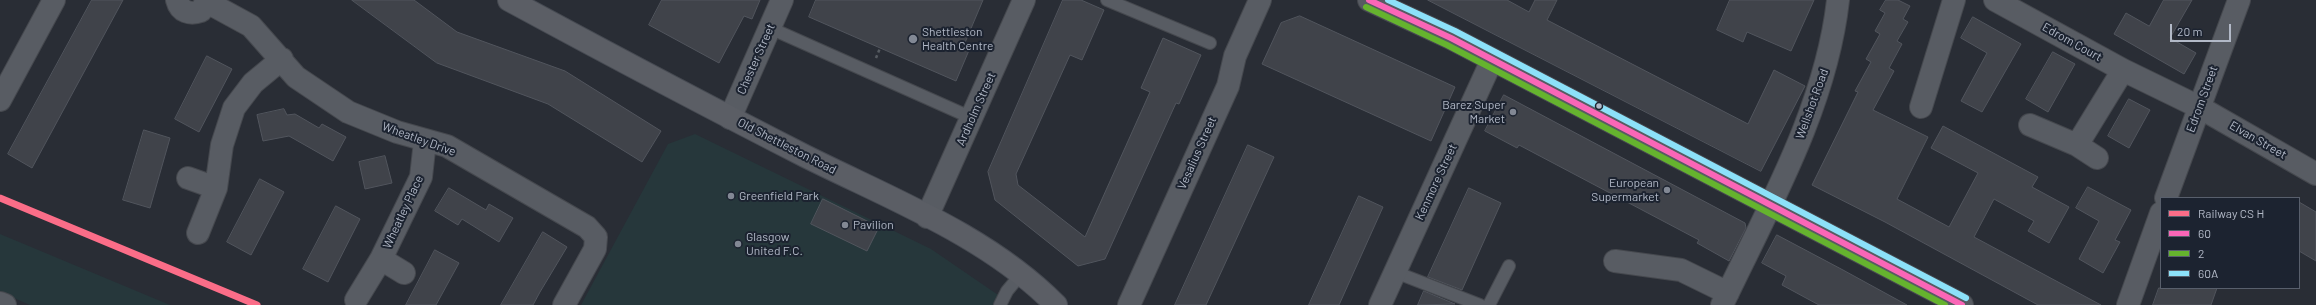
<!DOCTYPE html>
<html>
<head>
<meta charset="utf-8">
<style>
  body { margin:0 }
  #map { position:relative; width:2316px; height:305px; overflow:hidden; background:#292d35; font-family:Barlow,sans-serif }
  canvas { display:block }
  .legend { position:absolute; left:2160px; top:197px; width:140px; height:92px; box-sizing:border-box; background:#1c2330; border:1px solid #585f6c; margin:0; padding:5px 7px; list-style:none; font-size:12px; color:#b2b9c7 }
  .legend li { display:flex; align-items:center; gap:8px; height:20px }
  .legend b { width:20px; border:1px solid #585f6c }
  .scale { position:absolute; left:2170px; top:24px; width:61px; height:18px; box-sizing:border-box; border:2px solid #b2b9c7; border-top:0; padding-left:5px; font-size:12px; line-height:14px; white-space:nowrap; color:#b2b9c7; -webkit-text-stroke:3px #1c2330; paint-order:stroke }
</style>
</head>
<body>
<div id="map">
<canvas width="2316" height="305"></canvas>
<ul class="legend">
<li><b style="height:5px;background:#fb6d88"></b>Railway CS H</li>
<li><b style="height:5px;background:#fa66b7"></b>60</li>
<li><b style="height:5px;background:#65b32e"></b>2</li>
<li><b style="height:5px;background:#8ce1f9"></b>60A</li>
</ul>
<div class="scale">20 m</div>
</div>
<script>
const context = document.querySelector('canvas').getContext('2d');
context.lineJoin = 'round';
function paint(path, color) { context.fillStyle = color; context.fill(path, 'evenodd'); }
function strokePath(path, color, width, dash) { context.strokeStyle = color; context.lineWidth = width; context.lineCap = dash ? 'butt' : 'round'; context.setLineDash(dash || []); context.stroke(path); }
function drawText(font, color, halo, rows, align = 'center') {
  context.font = font + ' Barlow,sans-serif'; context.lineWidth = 4; context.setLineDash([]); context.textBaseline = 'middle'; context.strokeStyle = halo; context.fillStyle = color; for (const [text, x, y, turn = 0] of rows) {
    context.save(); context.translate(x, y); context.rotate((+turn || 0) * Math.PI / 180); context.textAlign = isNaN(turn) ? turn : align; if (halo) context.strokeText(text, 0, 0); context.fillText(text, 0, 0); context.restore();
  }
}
const green = new Path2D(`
  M695,134l236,115 73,50 5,6h-428l87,-161z
  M0,234l170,71h-140l-30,-13z`);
const building = new Path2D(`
  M92,0h31l-91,168 -24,-14z
  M352,0h62l43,32 108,39 96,60 -19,31 -94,-58 -111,-41z
  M662,0h98l-8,19 -8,-3 -25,47 -70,-38z
  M816,0h167l-19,45 6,3 -14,33 -147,-64z
  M1063,0h18l23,10 -22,50 -12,-5 -54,119 2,11 67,52 65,-145 -9,-4 22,-50 38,17 -22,49 -3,-1 -71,156 -27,7 -83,-66 -7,-28z
  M1428,0h79l22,12 6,-12h22l-10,20 201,104 26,-54 31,16 -44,85z
  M1730,0h84l-23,51 -44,-19 -4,10 -26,-12z
  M1886,0h12l12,6 -7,13 5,3 -11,19 5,3 -13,24 5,3 -21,39 55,27 -31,62 52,28 29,-54 -47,-25 12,-22 95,51 -6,10 37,20 -20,36 -21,-12 6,-10 -40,-22 -20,38 127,68h-63l-153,-83 -73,-37 46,-93 -3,-1 16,-29 -5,-3 14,-25 -5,-3 10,-18 -5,-3z
  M2164,0h28l-22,38 26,15 -12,21 -70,-40 12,-21 23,13z
  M1300,16l155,71 -24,54 -169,-77 19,-41z
  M1973,17l48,27 -39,68 -21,-11 26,-48 -26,-15z
  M2053,52l22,12 -27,48 -22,-13z
  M207,56l25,13 -33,63 -24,-13z
  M1504,95l241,128 1,5 -17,33 -32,-18 2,-3 -180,-95 -2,3 -32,-17z
  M2129,99l21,11 -21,38 -21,-12z
  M284,109l3,6 8,-1 24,14 3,-4 24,13 -13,24 -44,-25 -26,5 -6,-26z
  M144,130l26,8 -20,70 -27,-8z
  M1248,145l26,12 -68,148h-31z
  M385,156l7,27 -27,6 -6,-27z
  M260,179l24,13 -33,63 -24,-13z
  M2088,187l43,23 -16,30 5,2 -17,31 -24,-14 20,-38 -23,-13z
  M449,188l37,22 3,-6 24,14 -14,24 -37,-23 -4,6 -23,-14z
  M1469,188l32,15 -39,87 -34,-13z
  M1359,196l24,11 -44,98h-30z
  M823,199l56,28 -12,24 -56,-27z
  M2299,202l17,10v49l-17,-10z
  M336,206l24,13 -32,63 -25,-13z
  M543,232l24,15 -27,45 -7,13h-32z
  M1777,235l66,35 64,35h-88l-37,-20 4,-9 -24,-13z
  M435,250l24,13 -23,42h-30z
  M2159,288h58l-6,17h-58z
  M1424,291l31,13 -37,1z`);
const path = new Path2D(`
  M876,58l4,-10`);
const lane = new Path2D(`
  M1107,0l103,43
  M770,28l202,90
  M1395,272l85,33
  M1000,305l7,-14 15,-18
  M1489,305l20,-39`);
const street = new Path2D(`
  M177,0c3,12 13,15 24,11l6,-11
  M1995,0l128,70 76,37 117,67
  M207,2l44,24 45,51 52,35 49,20 50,14 140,81 9,10 -1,12 -31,56
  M0,100l54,-100
  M1921,107l33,-107
  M730,118l52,-118
  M2030,125l47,20 20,13
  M2077,145l46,-75
  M188,178l28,10
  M2166,198l73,-198
  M927,217l97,-217
  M198,233l18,-45 6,-43 12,-37 19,-25 29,-24
  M381,259l23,14
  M1615,261l66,9 47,23
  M356,300l25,-41 40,-82 4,-36
  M0,303l5,2
  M1129,305l99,-219 7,-30 25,-56
  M1380,305l112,-245
  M1722,305c46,-97 104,-197 116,-305
  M2128,305l33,-92`);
const secondary = new Path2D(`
  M1369,0l82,38 511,267`);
const primary = new Path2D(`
  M509,0c98,53 196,105 296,156 86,43 183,80 251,149`);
const bus1 = new Path2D(`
  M1369,0l82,38 511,267`);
const bus2 = new Path2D(`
  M1366,7l81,38 498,260`);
const bus3 = new Path2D(`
  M1388,0l67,31 511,267`);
const rail1 = new Path2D(`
  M0,198l257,107`);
const markers = [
  [913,39,5,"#828894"],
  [1599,106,3.5,"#b2b9c7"],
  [1513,112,4,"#828894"],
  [1667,190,4,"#828894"],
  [731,196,4,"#828894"],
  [845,225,4,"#828894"],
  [738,244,4,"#828894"]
];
const poiNames = [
  ["Shettleston",922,32],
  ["Health Centre",922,46],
  ["Barez Super",1505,105,"right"],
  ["Market",1505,119,"right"],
  ["European",1659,183,"right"],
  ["Supermarket",1659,197,"right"],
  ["Greenfield Park",739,196],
  ["Pavilion",853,225],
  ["Glasgow",746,237],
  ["United F.C.",746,251]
];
const streetNames = [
  ["Edrom Court",2072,42,29],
  ["Chester Street",756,59,-66],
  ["Edrom Street",2202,99,-70],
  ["Wellshot Road",1812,104,-70],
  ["Ardholm Street",976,109,-66],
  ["Wheatley Drive",419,139,20],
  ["Elvan Street",2258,140,30],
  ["Old Shettleston Road",787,146,27],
  ["Vesalius Street",1197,153,-66],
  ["Kenmore Street",1436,182,-65],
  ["Wheatley Place",403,212,-65]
];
paint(green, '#26373b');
paint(building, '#40434a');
strokePath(building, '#51555d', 1);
strokePath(lane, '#45484e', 14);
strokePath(street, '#45484e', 24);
strokePath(secondary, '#45484e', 24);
strokePath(primary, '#464a52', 24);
strokePath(path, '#565b61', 2.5, [3, 3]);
strokePath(lane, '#585c63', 12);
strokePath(street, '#585c63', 22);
strokePath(secondary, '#575b62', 22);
strokePath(primary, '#5b5e65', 22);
strokePath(bus1, '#fa66b7', 6);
strokePath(bus2, '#65b32e', 6);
strokePath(bus3, '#8ce1f9', 6);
strokePath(rail1, '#fb6d88', 7);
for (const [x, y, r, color] of markers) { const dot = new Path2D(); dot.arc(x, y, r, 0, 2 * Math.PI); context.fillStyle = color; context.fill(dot); strokePath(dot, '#1c2330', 1.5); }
drawText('12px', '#b2b9c7', '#1c2330', poiNames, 'left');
drawText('12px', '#b2b9c7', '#1c2330', streetNames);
</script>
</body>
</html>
